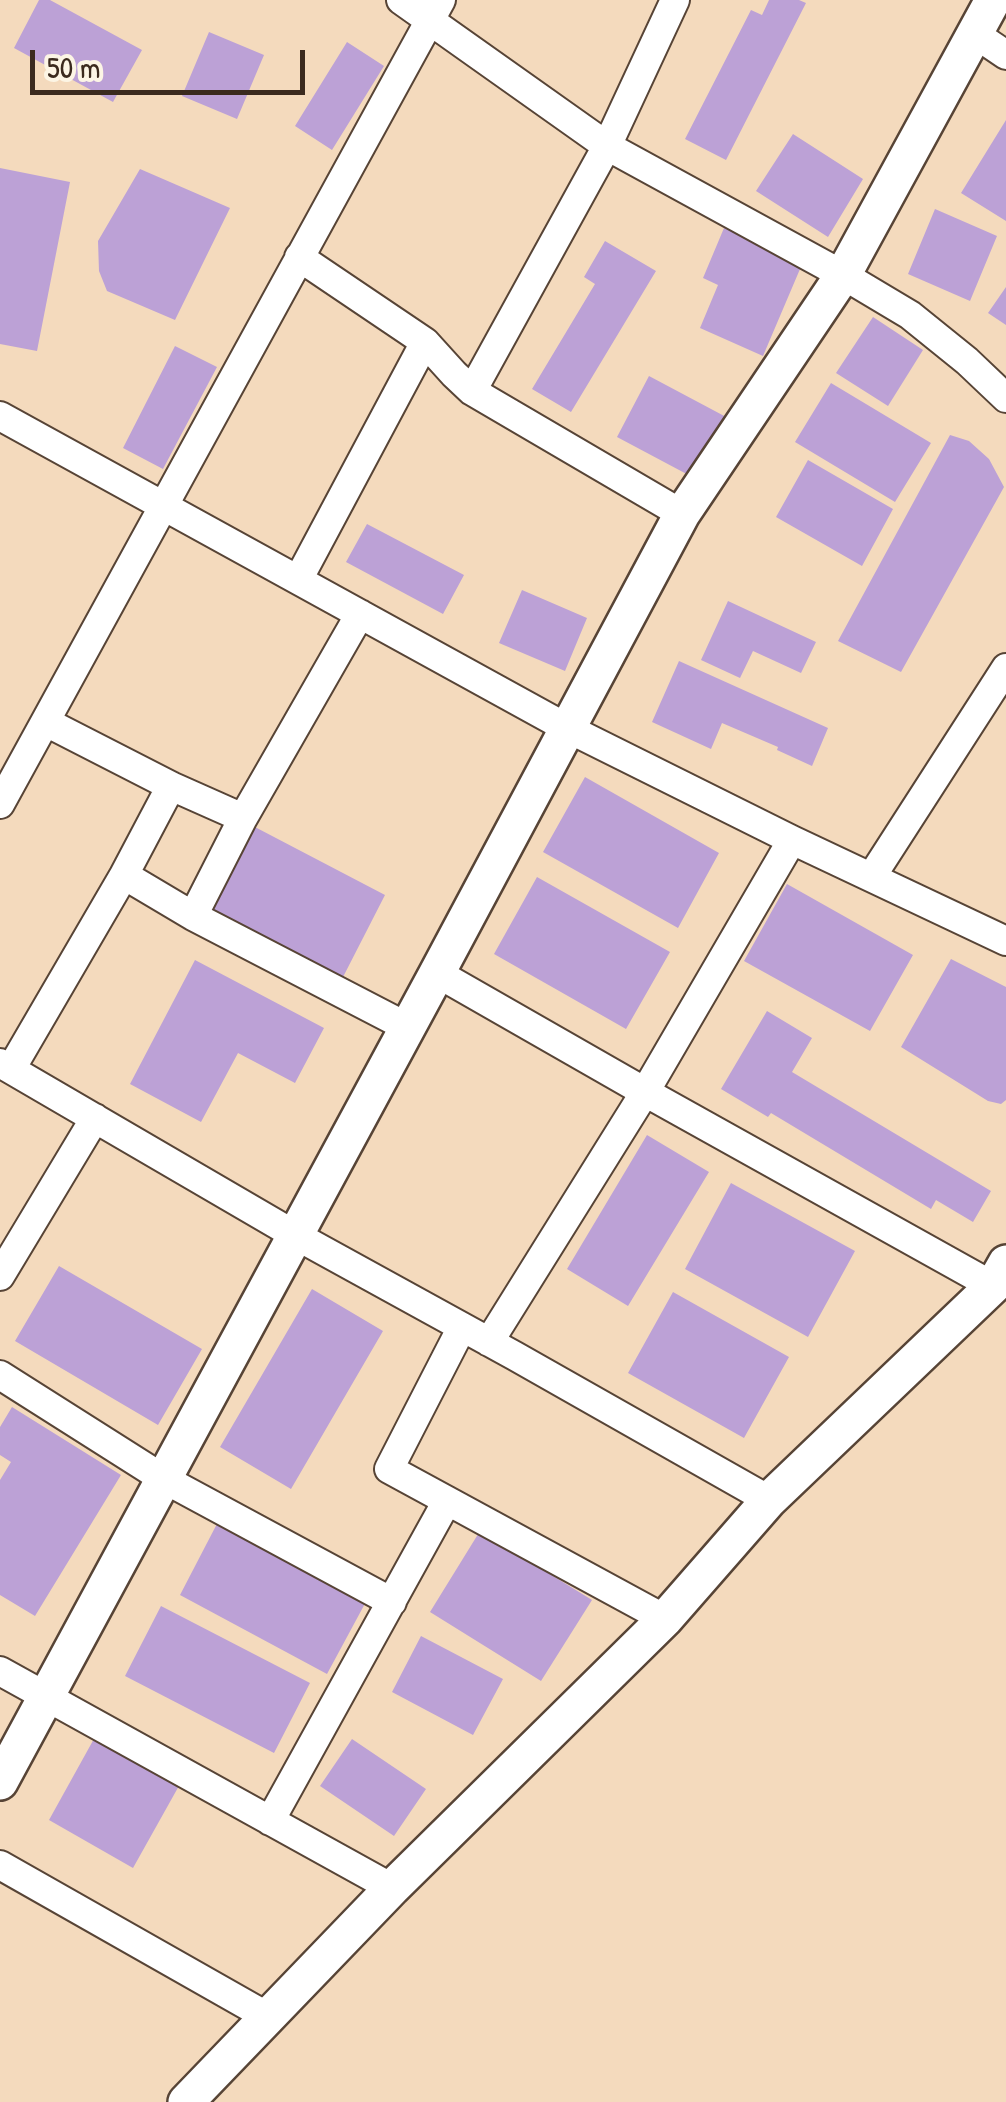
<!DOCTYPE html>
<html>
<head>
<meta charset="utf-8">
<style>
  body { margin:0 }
  #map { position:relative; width:1006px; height:2102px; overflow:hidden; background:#f4dabd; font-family:"Patrick Hand",sans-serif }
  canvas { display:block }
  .scale { position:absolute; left:30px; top:50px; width:275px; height:45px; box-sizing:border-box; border:5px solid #3b2a1e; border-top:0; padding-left:12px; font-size:30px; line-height:35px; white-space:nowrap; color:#3b2a1e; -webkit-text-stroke:8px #fcf5e5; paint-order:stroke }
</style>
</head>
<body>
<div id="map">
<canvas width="1006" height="2102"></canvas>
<div class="scale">50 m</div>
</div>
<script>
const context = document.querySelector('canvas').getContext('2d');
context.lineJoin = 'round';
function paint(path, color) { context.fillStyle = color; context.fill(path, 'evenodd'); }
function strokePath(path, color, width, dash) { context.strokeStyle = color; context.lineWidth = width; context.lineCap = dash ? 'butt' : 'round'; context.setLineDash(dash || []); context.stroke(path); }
const building = new Path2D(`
  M39,0h11l92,50 -29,52 -99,-54z
  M769,0h30l7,3 -80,157 -41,-21 66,-129 11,5z
  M209,32l55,23 -27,64 -55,-23z
  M347,42l37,24 -52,84 -37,-24z
  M1006,120v101l-45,-28z
  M793,134l70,45 -35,58 -72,-46z
  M0,168l70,14 -33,169 -37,-7z
  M140,169l90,39 -55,112 -68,-29 -8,-20 -1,-30z
  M935,209l62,27 -27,65 -62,-27z
  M724,228l79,34 -40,94 -63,-28 18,-43 -15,-7z
  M605,241l51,30 -85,141 -39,-23 63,-105 -11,-7z
  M1006,287v38l-18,-12z
  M873,317l50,33 -35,56 -52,-33z
  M175,346l42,21 -54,102 -40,-21z
  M649,376l79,42 -32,61 -79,-42z
  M831,383l100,60 -36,59 -100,-60z
  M950,435l19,6 20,18 15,28 -103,185 -63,-31z
  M808,460l85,49 -31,57 -86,-49z
  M367,524l97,51 -21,39 -97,-52z
  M522,590l65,28 -22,53 -66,-28z
  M728,601l88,41 -15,31 -48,-22 -13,27 -39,-18z
  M679,661l149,67 -16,38 -35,-16 1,-3 -56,-24 -11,26 -59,-27z
  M585,777l134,76 -41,75 -135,-76z
  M253,826l132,69 -43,84 -132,-68z
  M537,877l133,75 -44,77 -132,-75z
  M787,884l126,71 -43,76 -126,-70z
  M951,959l55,28v113l-5,4 -13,-3 -87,-54z
  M195,960l129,68 -29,55 -57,-30 -37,69 -71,-38z
  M767,1011l45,27 -20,34 199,119 -18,31 -37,-22 -5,9 -160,-96 -3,4 -47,-28z
  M647,1135l62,37 -81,134 -61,-37z
  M731,1183l124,68 -47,86 -123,-68z
  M59,1266l143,83 -44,76 -143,-84z
  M312,1289l71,42 -92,158 -71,-42z
  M673,1292l116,65 -45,81 -116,-65z
  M12,1407l109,68 -86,141 -35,-21v-115l11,-18 -11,-7v-28z
  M220,1518l148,80 -41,76 -147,-79z
  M480,1531l112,69 -51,81 -111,-69z
  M161,1606l149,77 -36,70 -149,-77z
  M421,1636l82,43 -30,56 -81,-43z
  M95,1737l85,47 -47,84 -84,-48z
  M352,1739l74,50 -32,47 -74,-50z`);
const minor = new Path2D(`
  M401,0l206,146 236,129 67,40 57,46 39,37
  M975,34l31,21
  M299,257l126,85 29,32 18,17 210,123
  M472,391l135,-245 68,-146
  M0,416l567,312 225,112 214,101
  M298,580l127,-238
  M46,722l125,64 72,32
  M0,804l441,-804
  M124,875l69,41 214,111
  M872,876l134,-208
  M193,916l50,-98 117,-204
  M437,973l208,119 348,194
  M0,1063l295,172 220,121 254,144
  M11,1069l113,-194 47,-89
  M0,1276l95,-158
  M462,1327l-73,142 276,150
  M489,1342l156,-250 147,-252
  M0,1375l164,104 228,123
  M0,1671l392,217
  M270,1821l177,-320
  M0,1865l268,152`);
const tertiary = new Path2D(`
  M0,1782l437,-809 245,-459 161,-239 150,-275
  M186,2102l206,-214 273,-269 104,-119 224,-214 13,-23`);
paint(building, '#bca1d6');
strokePath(minor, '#574436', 32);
strokePath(tertiary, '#574436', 40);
strokePath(minor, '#fff', 28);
strokePath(tertiary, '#fff', 35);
</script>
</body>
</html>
